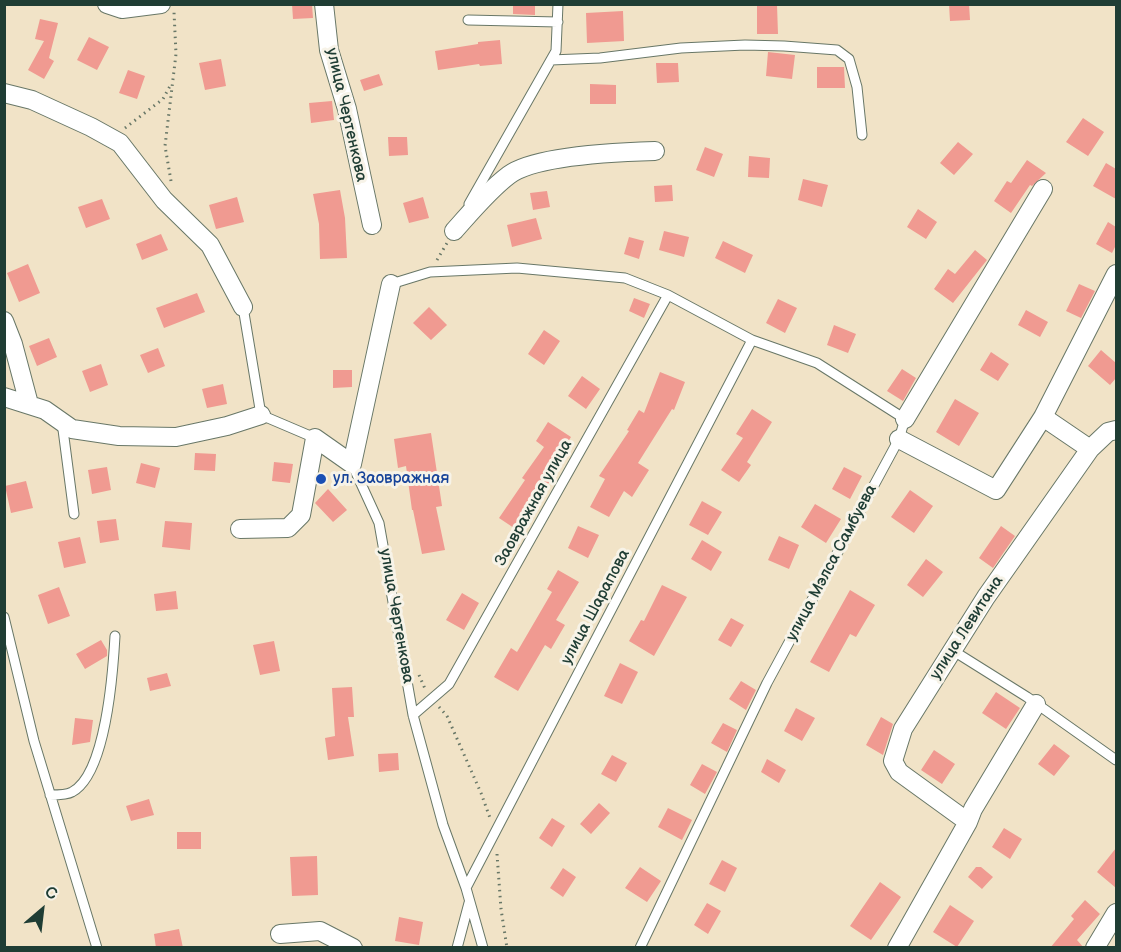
<!DOCTYPE html>
<html>
<head>
<meta charset="utf-8">
<style>
  body { margin:0 }
  #map { position:relative; width:1121px; height:952px; overflow:hidden; background:#f1e3c7; font-family:"Balsamiq Sans",sans-serif }
  canvas { display:block }
  .frame { position:absolute; inset:0; border:6px solid #1f3d34; pointer-events:none }
  .north { position:absolute; left:12px; top:880px; width:60px; height:60px; -webkit-text-stroke:4px #f7f3e8; paint-order:stroke; rotate:28deg; font-size:16px; font-weight:700; line-height:24px; text-align:center; color:#1f3d34 }
  .north::after { content:''; display:block; margin:auto; width:21px; height:27px; background:#1f3d34; clip-path:polygon(50% 0,100% 100%,50% 72%,0 100%) }
</style>
</head>
<body>
<div id="map">
<canvas width="1121" height="952"></canvas>
<div class="frame"></div>
<div class="north">С</div>
</div>
<script>
const context = document.querySelector('canvas').getContext('2d');
context.lineJoin = 'round';
function paint(path, color) { context.fillStyle = color; context.fill(path, 'evenodd'); }
function strokePath(path, color, width, dash) { context.strokeStyle = color; context.lineWidth = width; context.lineCap = dash ? 'butt' : 'round'; context.setLineDash(dash || []); context.stroke(path); }
function drawText(font, color, halo, rows, align = 'center') {
  context.font = font + ' "Balsamiq Sans",sans-serif'; context.lineWidth = 6; context.setLineDash([]); context.textBaseline = 'middle'; context.strokeStyle = halo; context.fillStyle = color; for (const [text, x, y, turn = 0] of rows) {
    context.save(); context.translate(x, y); context.rotate((+turn || 0) * Math.PI / 180); context.textAlign = isNaN(turn) ? turn : align; if (halo) context.strokeText(text, 0, 0); context.fillText(text, 0, 0); context.restore();
  }
}
const building = new Path2D(`
  M292,4h20l1,14 -20,1z
  M513,4h22v11l-22,-1z
  M949,4h20l1,16 -20,1z
  M757,5h20l1,29h-21z
  M623,11l1,30 -37,2 -1,-30z
  M40,19l18,4 -9,35 5,3 -10,18 -16,-9 16,-29 -9,-2z
  M89,37l20,10 -12,23 -20,-10z
  M500,40l2,24 -22,2 -1,-2 -41,6 -3,-19 43,-7v-2z
  M768,52l27,3 -3,24 -26,-3z
  M221,59l5,27 -21,4 -6,-27z
  M656,63h22l1,19 -22,1z
  M817,67h27l1,21h-28z
  M128,70l17,6 -8,23 -18,-6z
  M379,74l4,11 -19,6 -4,-11z
  M590,84l26,1v19h-26z
  M332,101l2,19 -23,3 -2,-20z
  M1083,118l21,14 -16,24 -22,-14z
  M388,137h19l1,18 -19,1z
  M958,142l15,12 -19,21 -14,-12z
  M705,147l18,7 -9,23 -18,-7z
  M749,156l21,2 -1,20 -21,-1z
  M1027,160l19,13 -14,13 -2,-1 -19,28 -17,-12 13,-20 4,2z
  M1106,163l10,6v30l-23,-13z
  M803,179l25,6 -6,22 -24,-7z
  M672,185l1,16 -18,1 -1,-16z
  M340,190l5,28 2,40 -27,1 -1,-35 -6,-30z
  M547,191l3,16 -17,3 -3,-17z
  M237,197l7,25 -28,7 -7,-24z
  M423,197l6,21 -20,5 -6,-20z
  M102,199l8,20 -24,9 -8,-21z
  M918,209l19,13 -11,17 -19,-12z
  M536,218l6,21 -30,8 -5,-22z
  M1108,222l8,5v18l-4,8 -16,-9z
  M664,231l25,6 -5,20 -25,-7z
  M161,234l7,16 -26,10 -6,-16z
  M629,237l15,4 -5,18 -15,-5z
  M723,241l30,14 -8,18 -30,-15z
  M975,250l12,10 -34,43 -19,-14 14,-20 7,5z
  M28,264l12,29 -21,9 -12,-29z
  M1079,284l16,7 -14,27 -15,-7z
  M197,293l8,19 -41,16 -8,-20z
  M634,298l16,6 -6,14 -15,-7z
  M778,299l19,9 -12,25 -19,-10z
  M429,307l18,18 -16,15 -18,-17z
  M1026,310l22,12 -8,15 -22,-12z
  M834,325l22,9 -8,19 -21,-8z
  M544,330l16,11 -16,24 -16,-11z
  M49,338l8,19 -20,9 -8,-20z
  M158,348l7,18 -17,7 -8,-18z
  M1101,350l15,13v15l-6,7 -22,-19z
  M991,352l18,12 -11,17 -18,-11z
  M101,364l7,21 -18,7 -8,-21z
  M902,369l14,9 -13,23 -16,-10z
  M333,370h19v17l-19,1z
  M660,372l25,10 -11,28 -2,-1 -34,54 11,7 -17,27 -8,-6 -15,26 -19,-10 15,-28 -6,-3 30,-45 -2,-1 12,-20 5,3z
  M582,376l18,13 -14,20 -18,-13z
  M223,384l4,20 -20,4 -5,-19z
  M955,399l24,14 -20,33 -23,-14z
  M752,409l20,13 -25,40 4,3 -12,17 -18,-12 22,-32 -7,-4z
  M548,422l23,15 -22,34 5,4 -23,34 3,2 -14,21 -21,-14 26,-38 -3,-2 22,-31 -8,-6z
  M431,433l11,73 -6,1 9,43 -23,4 -9,-44h-1l-6,-44 -8,2 -4,-29z
  M195,453l21,1 -1,17 -21,-1z
  M274,462l19,2 -3,19 -18,-2z
  M141,463l19,5 -5,20 -19,-5z
  M107,467l4,23 -19,4 -4,-24z
  M844,467l18,9 -12,23 -18,-10z
  M26,481l7,27 -22,5 -6,-27z
  M328,489l19,21 -14,12 -18,-19z
  M910,490l23,16 -19,27 -23,-16z
  M702,501l20,11 -14,23 -19,-10z
  M815,504l26,15 -15,24 -25,-16z
  M116,519l3,21 -19,3 -3,-22z
  M165,521l27,2 -2,27 -28,-3z
  M578,526l21,9 -11,23 -20,-10z
  M1001,526l14,10 -22,32 -14,-10z
  M779,536l20,9 -10,24 -21,-9z
  M80,537l6,26 -22,5 -6,-26z
  M702,540l20,12 -11,19 -20,-12z
  M926,559l17,13 -20,25 -16,-12z
  M558,570l21,12 -23,38 9,5 -14,24 -6,-4 -27,46 -24,-14 17,-29 6,4 35,-60 -5,-3z
  M662,585l25,12 -33,59 -25,-15 12,-21 3,1z
  M59,587l11,29 -22,8 -10,-29z
  M850,590l25,15 -19,32 -6,-3 -21,38 -19,-10z
  M176,591l2,18 -22,2 -2,-17z
  M462,593l17,10 -15,27 -18,-10z
  M731,618l13,7 -13,22 -13,-7z
  M101,640l6,10v6l-22,13 -9,-15z
  M274,641l6,30 -20,4 -7,-30z
  M620,663l18,9 -16,32 -18,-8z
  M167,673l4,13 -21,5 -3,-13z
  M741,681l15,9 -10,20 -17,-11z
  M352,687l2,30h-6l6,39 -26,4 -3,-22 10,-2 -3,-48z
  M996,692l24,16 -14,21 -24,-16z
  M796,708l19,10 -13,23 -18,-10z
  M881,717l12,7 -10,31 -17,-10z
  M75,718l18,2 -3,22 -18,3z
  M723,723l14,7 -10,22 -16,-9z
  M1054,744l16,12 -16,20 -16,-12z
  M934,750l21,14 -13,20 -21,-14z
  M398,753l1,17 -20,2 -1,-18z
  M612,755l15,8 -11,19 -15,-8z
  M767,759l19,11 -7,13 -18,-11z
  M702,764l15,8 -12,22 -15,-9z
  M149,799l5,16 -23,6 -5,-15z
  M599,803l11,10 -19,21 -11,-10z
  M668,808l24,12 -10,20 -24,-13z
  M552,818l13,8 -13,21 -13,-9z
  M1004,828l18,11 -12,20 -18,-12z
  M177,832h24v17h-24z
  M1116,848v40l-19,-16z
  M317,856l1,39 -26,1 -2,-39z
  M722,860l15,8 -12,24 -16,-8z
  M640,867l21,14 -14,21 -22,-14z
  M976,867h5l12,10 -11,12 -14,-12z
  M563,868l13,9 -13,20 -13,-9z
  M880,882l21,15 -30,43 -21,-14z
  M1085,900l15,14 -23,26 7,8h-34l24,-29 -3,-3z
  M707,903l14,8 -13,23 -14,-9z
  M950,905l24,16 -17,26 -24,-15z
  M399,917l24,5 -4,23 -24,-4z
  M179,929l4,19h-27l-2,-14z`);
const path = new Path2D(`
  M125,128l38,-29 7,-13
  M171,181l-6,-35 11,-92 -2,-42
  M437,260l10,-17
  M419,675l7,16
  M439,707l8,9 34,77 9,25
  M497,854l4,55 6,39`);
const lane = new Path2D(`
  M468,20l90,2
  M551,60l49,-2 81,-10 64,-3 39,1 53,4 12,9 8,28 5,48
  M469,204l87,-153 2,-47
  M391,284l39,-12 87,-4 108,10 43,17 84,45 65,23 88,56 -6,20 -132,244 -127,265
  M243,307l18,108 54,23
  M62,422l12,92
  M352,464l27,59 34,192 30,110 23,63 17,60
  M4,617l30,124 63,207
  M952,650l75,47 89,63
  M413,715l36,-31 219,-389
  M50,795c6,0 17,0 22,-3 34,-18 41,-120 43,-156
  M466,888l286,-548
  M457,948l12,-45`);
const street = new Path2D(`
  M107,4l15,5 39,-5
  M324,4l5,46 18,59 25,116
  M4,93l28,7 59,27 29,16 44,57 46,45 33,62
  M454,231c17,-19 35,-41 55,-56 27,-20 111,-23 146,-24
  M4,321l9,23 16,60
  M4,397l41,13 27,19 47,7 57,1 51,-11 34,-11
  M1043,417l47,32
  M905,419l138,-230
  M899,439l97,51 47,-73 73,-143
  M240,529l48,-1 13,-13 14,-77 37,26 39,-180
  M968,822l-69,-50 -6,-11 10,-32 83,-132 104,-148 18,-17 8,-2
  M280,934l40,-3 33,17
  M897,948l71,-126 5,-13 63,-105
  M1095,948l21,-35`);
const markers = [
  [321,479,6,"#1a4fb4"]
];
const streetNames = [
  ["улица Чертенкова",346,115,77],
  ["Заовражная улица",534,503,-61],
  ["улица Мэлса Самбуева",832,563,-62],
  ["улица Шарапова",596,607,-62],
  ["улица Чертенкова",396,616,80],
  ["улица Левитана",967,628,-57]
];
const transitNames = [
  ["ул. Заовражная",333,479]
];
paint(building, '#f09a91');
strokePath(lane, '#687767', 11);
strokePath(street, '#687767', 20);
strokePath(path, '#687767', 3, [1.5, 4.5]);
strokePath(lane, '#fff', 9);
strokePath(street, '#fff', 18);
for (const [x, y, r, color] of markers) { const dot = new Path2D(); dot.arc(x, y, r, 0, 2 * Math.PI); context.fillStyle = color; context.fill(dot); strokePath(dot, '#f7f3e8', 2); }
drawText('16px', '#1f3d34', '#f7f3e8', streetNames);
drawText('16px', '#164399', '#f7f3e8', transitNames, 'left');
</script>
</body>
</html>
